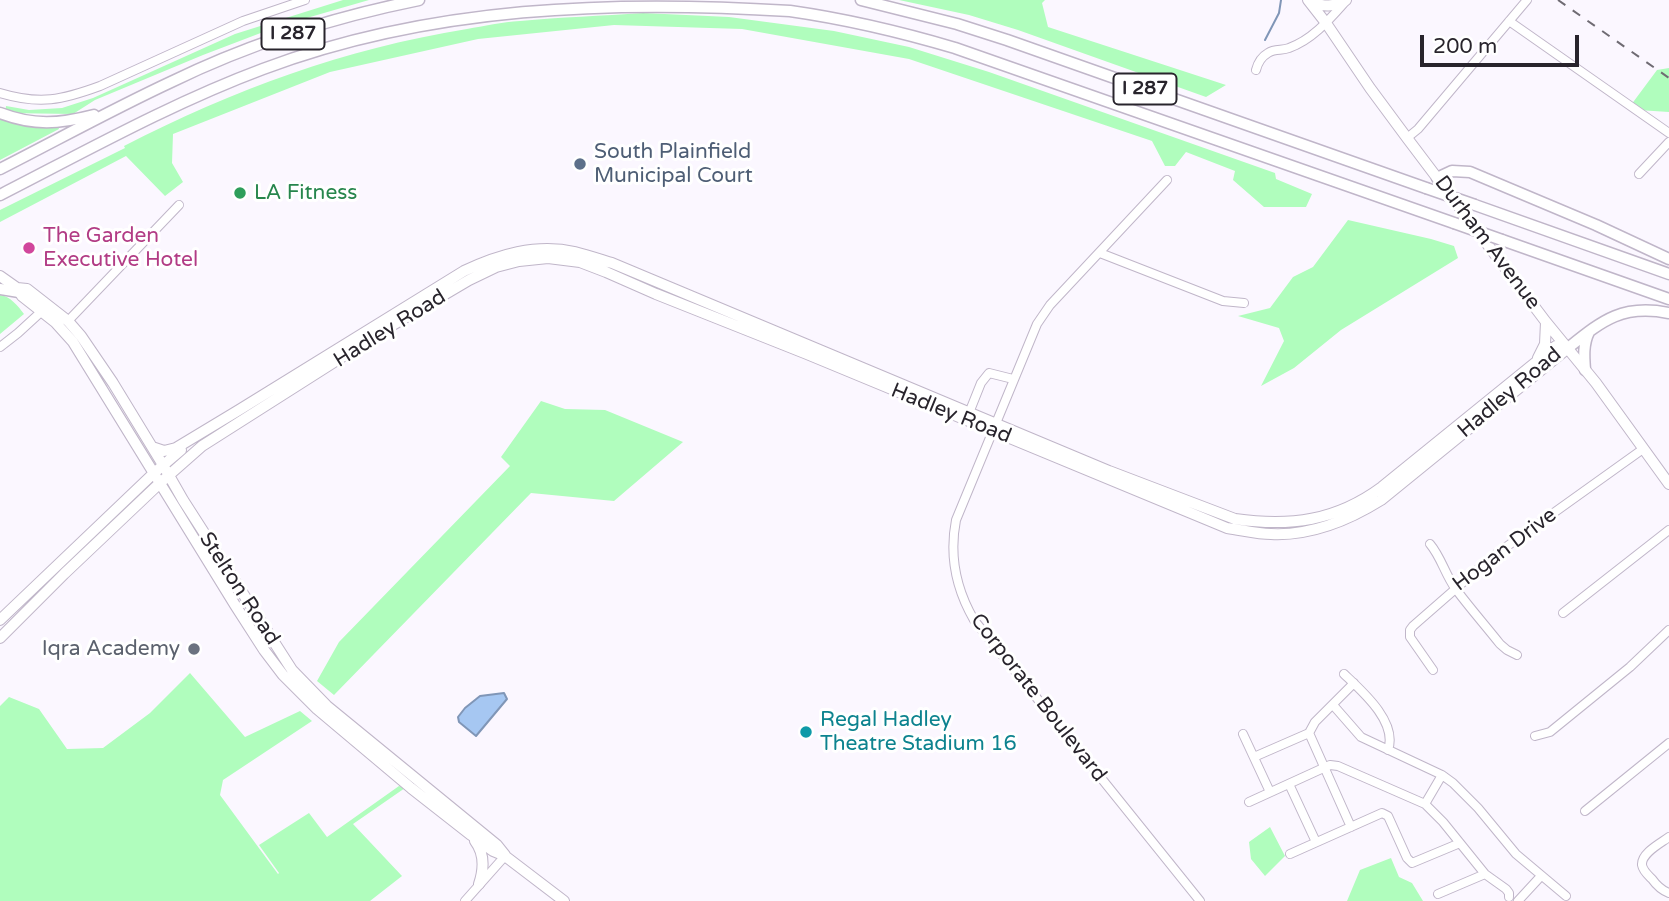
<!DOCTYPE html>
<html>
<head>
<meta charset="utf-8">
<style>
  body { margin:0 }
  #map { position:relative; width:1669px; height:901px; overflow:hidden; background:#fbf7ff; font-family:"Varela Round",sans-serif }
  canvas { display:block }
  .scale { position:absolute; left:1420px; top:35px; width:159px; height:32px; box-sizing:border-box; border:4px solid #28242c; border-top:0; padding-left:9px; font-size:21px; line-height:24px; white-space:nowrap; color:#28242c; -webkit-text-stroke:5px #fff; paint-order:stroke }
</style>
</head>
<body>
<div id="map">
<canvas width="1669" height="901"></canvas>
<div class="scale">200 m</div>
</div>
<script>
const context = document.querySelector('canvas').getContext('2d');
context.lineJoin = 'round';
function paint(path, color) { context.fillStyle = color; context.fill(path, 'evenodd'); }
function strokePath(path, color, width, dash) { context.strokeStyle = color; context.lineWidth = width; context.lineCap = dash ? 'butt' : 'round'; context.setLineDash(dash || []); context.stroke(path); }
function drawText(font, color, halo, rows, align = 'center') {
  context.font = font + ' "Varela Round",sans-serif'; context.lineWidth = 6; context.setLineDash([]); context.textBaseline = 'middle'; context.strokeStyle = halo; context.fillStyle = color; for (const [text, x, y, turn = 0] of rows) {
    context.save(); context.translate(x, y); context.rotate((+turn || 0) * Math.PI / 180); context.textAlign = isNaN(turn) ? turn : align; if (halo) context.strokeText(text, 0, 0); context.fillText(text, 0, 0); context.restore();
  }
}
const green = new Path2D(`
  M343,0h26l-90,26 -76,29 -108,45 -22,14 -68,-1 1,-7 23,4 33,-2 31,-10 142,-64z
  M899,0h146l-3,3 6,24 178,58 -20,12 -188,-67 -49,-15z
  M643,13l86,4 105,14 75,16 80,25 286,101 1,6 36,15 -6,13h-42l-31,-27 2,-9 -49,-19 -11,14h-10l-13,-25 -243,-82 -167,-30 -128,-4 -136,14 -148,33 -157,62 -1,29 11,19 -18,14 -39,-40 -126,66v-12l125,-62 -1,-2c111,-57 220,-97 343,-117 17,-3 35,-7 53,-8 40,-4 82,-5 123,-8z
  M1669,68v44l-31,-2 -7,-5 26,-35z
  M0,117l58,9 1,3 -59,31z
  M1348,220l83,19 23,7 4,12 -117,72 -47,38 -33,18 23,-45 -5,-13 -41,-12 32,-8 23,-31 20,-10z
  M0,295c10,1 18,11 24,19l-24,20z
  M541,401l24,8 40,1 78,32 -69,59 -83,-8 -197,202 -17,-14 22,-39 171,-176 -9,-9z
  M190,673l55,64 55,-26 12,10 -89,59 -3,15 58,79 1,-1 -20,-28 50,-32 18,24 72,-51 6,2 -52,36 49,52 -32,25h-370v-195l9,-9 30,12 28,40 36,-1 47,-35z
  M1270,827l15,29 -20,20 -14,-17 -2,-17z
  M1391,858l8,19 13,6 11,18h-76l13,-31z`);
const water = new Path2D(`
  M504,693l3,6 -31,37 -17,-14 -1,-5 7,-9 15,-12z`);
const stream = new Path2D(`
  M1265,40l14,-27 2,-13`);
const minor = new Path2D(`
  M1509,21l160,112
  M1256,70c2,-8 5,-13 12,-17 7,-5 14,-2 21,-5 23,-8 40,-28 56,-46
  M0,93c40,12 62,7 100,-7l143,-65 62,-21
  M1407,138l11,-9 109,-129
  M1639,174l30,-32
  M1167,180l-117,125 -13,19 -81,196c-7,36 0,69 18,100l226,281
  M1100,253l123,48 21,2
  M68,321l111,-116
  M0,347l18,-14 24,-22
  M969,413l12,-30 8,-10 24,6
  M1430,544c11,13 15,30 25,44 14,19 30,37 45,56l7,6 10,5
  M1563,613l106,-83
  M1433,670l-23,-33v-7l3,-4 79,-69 151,-108
  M1344,674c18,17 54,48 44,76
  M1333,705l28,32 81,38 11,8 25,25 38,46 50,42
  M1309,733l42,94
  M1309,733l6,-11 39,-39
  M1243,734l27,58
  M1535,736l15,-4 80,-65 39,-37
  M1254,757l55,-24
  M1289,784l27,58
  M1249,802l81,-37 8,1 87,38 18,18 42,52 21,15 3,4v4
  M1425,804l17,-29
  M1585,811l84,-68
  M1669,837c-8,6 -28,16 -27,28 1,6 6,10 10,14 5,7 9,11 17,14
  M1290,854l92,-41 6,3 19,42 5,5 48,-20
  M1438,894l47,-20
  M465,901l40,-45
  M1518,901l23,-25`);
const major = new Path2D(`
  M1308,0l18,23 44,65 37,50 139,184 50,61 73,101
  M1310,2c15,5 23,5 36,-2
  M0,276l17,12 10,1 41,32 13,15 32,47 50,82 20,35 109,170 35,36 170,139 8,10
  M17,288l5,8 33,26 18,20 162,263 29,45 19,25 34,34 94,79 60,47 22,16 12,5 59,45
  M1538,358l7,-14 1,-22
  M152,447l12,4 12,-3 63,-38 225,-139c34,-16 72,-28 111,-19 12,3 24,7 37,11l497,208 126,48c55,8 101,2 147,-32l174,-141 8,-1 4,3
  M0,620l154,-147 27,-23
  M0,638l64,-64 96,-91 42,-37 184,-117 83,-49 27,-13 23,-6 29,-3 32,4 26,10 50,22 151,60 420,174c15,2 30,6 44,6 40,2 78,-14 110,-34l187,-152
  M475,841c10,13 9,28 4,43`);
const highway = new Path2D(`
  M861,0l96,24 50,16 419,148
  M0,113c34,13 59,11 94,2
  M0,169c57,-29 113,-60 171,-87 78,-38 163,-65 248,-82
  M1437,178l15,-7 18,1 126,53 73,34
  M0,195c86,-44 172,-92 263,-126 167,-63 350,-69 527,-58 56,8 111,21 165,37l499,175
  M1475,205l194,69
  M1502,240l167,59
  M0,289l19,3
  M1568,348c35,-28 54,-44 101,-35
  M1585,370c-1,-13 -2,-26 4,-38`);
const rail = new Path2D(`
  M1558,0l111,78`);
const highwayBridge = new Path2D(`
  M1426,188l49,17
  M1454,223l48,17`);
const markers = [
  [580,164,7,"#5c6f8a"],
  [240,193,7,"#2e9e5b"],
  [29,248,7,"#d1479c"],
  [194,649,7,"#6b7280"],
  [806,732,7,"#0f9aa8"]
];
const shields = [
  [293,34,63],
  [1145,89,63]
];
const shieldNames = [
  ["I 287",293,34],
  ["I 287",1145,89]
];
const serviceNames = [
  ["South Plainfield",594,152],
  ["Municipal Court",594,176]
];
const leisureNames = [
  ["LA Fitness",254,193]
];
const hotelNames = [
  ["The Garden",43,236],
  ["Executive Hotel",43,260]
];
const streetNames = [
  ["Durham Avenue",1487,243,53],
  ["Hadley Road",390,329,-32],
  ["Hadley Road",1510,393,-40],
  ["Hadley Road",951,414,22],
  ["Hogan Drive",1505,550,-37],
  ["Stelton Road",239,589,57],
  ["Corporate Boulevard",1038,698,52]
];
const worshipNames = [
  ["Iqra Academy",180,649]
];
const cultureNames = [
  ["Regal Hadley",820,720],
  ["Theatre Stadium 16",820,744]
];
paint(green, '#b0fdbd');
paint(water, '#a6c7f2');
strokePath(water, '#8096b7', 2);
strokePath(stream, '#8096b7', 2);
strokePath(minor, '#c0b6c9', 10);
strokePath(major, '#c0b6c9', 12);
strokePath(highway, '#c0b6c9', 13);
strokePath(minor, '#fff', 8);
strokePath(major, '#fff', 10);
strokePath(highway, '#fff', 10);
strokePath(rail, '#6f6b73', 2, [9, 9]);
strokePath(highwayBridge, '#c0b6c9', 13, []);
strokePath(highwayBridge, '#fff', 10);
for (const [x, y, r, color] of markers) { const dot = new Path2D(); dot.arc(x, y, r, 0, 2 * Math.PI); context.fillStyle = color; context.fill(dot); strokePath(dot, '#fff', 2.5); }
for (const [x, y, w] of shields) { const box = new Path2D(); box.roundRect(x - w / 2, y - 15.5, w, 31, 5); context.fillStyle = '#fff'; context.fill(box); strokePath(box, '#28242c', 2); }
drawText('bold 19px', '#28242c', null, shieldNames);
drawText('21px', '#4e5e75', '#fff', serviceNames, 'left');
drawText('21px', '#27864d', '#fff', leisureNames, 'left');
drawText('21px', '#b23c85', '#fff', hotelNames, 'left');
drawText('21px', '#28242c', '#fff', streetNames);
drawText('21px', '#5b616d', '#fff', worshipNames, 'right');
drawText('21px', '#0d838f', '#fff', cultureNames, 'left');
</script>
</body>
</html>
